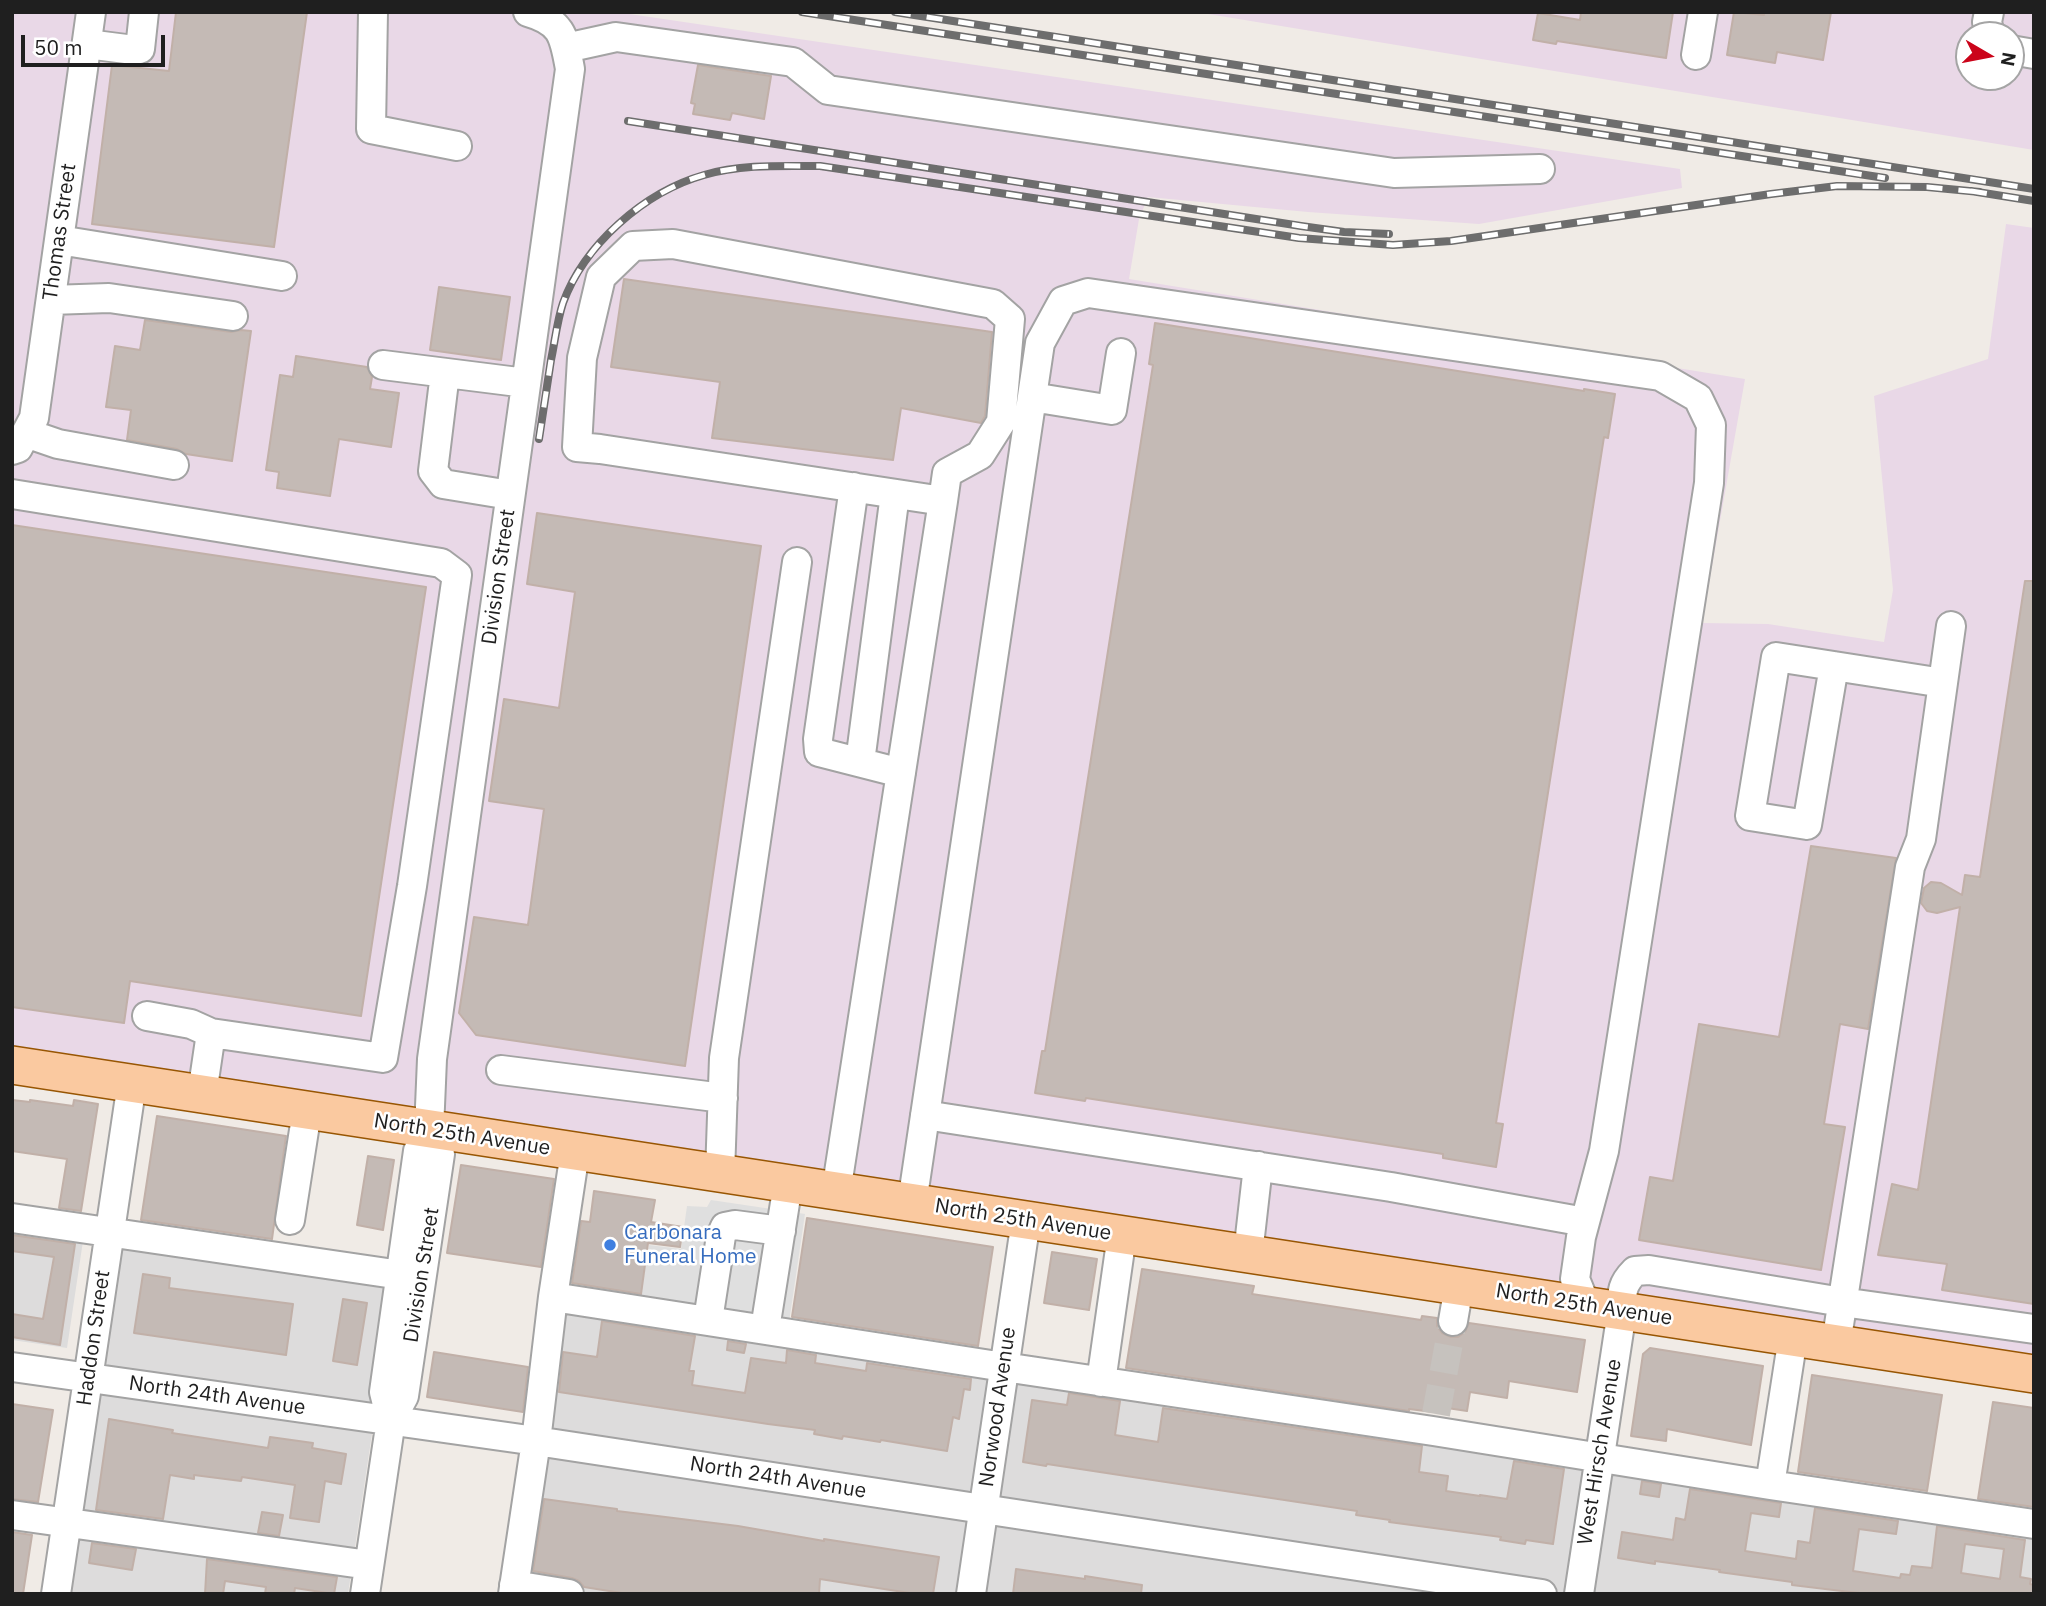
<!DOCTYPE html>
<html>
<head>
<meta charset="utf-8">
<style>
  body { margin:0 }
  #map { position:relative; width:2046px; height:1606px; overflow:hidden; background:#f0ebe6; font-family:"IBM Plex Sans",sans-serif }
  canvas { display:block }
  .frame { position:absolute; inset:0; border:14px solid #1f1f1f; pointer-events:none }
  .north { position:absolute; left:1955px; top:21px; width:70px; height:70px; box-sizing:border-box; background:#fff; border:2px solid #a5a5a5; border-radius:50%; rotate:100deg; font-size:19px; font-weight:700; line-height:28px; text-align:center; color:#1f1f1f }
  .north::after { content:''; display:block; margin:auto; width:24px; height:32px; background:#cb041a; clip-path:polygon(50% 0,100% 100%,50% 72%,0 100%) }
  .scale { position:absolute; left:21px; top:35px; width:144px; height:32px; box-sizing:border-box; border:4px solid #1f1f1f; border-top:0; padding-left:9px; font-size:21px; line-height:24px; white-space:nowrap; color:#1f1f1f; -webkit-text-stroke:5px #fff; paint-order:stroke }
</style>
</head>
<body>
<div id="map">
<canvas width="2046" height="1606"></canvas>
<div class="frame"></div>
<div class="north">N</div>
<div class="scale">50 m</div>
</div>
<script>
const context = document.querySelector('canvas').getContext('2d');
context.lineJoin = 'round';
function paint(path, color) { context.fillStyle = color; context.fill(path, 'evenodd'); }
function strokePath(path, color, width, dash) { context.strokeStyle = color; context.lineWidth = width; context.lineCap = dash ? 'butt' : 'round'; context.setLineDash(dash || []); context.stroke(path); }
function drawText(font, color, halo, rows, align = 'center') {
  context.font = font + ' "IBM Plex Sans",sans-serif'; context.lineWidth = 5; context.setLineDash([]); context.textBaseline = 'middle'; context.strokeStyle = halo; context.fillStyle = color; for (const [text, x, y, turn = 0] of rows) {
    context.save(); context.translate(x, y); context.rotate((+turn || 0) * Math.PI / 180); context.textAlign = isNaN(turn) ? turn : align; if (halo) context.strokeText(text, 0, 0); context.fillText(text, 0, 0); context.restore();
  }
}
const residential = new Path2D(`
  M12,1230l71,11 -16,107 -55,-8z
  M112,1245l282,42 -46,307h-288z
  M565,1304l1469,221v69h-1513z`);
const industrial = new Path2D(`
  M12,12h604l1064,157 2,19 -203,36 -171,-12 -160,-15 -9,22 -10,60 616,100 -43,244 66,1 116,18 9,-52 -19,-194 114,-37 18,-135 28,4v1127l-2022,-309z
  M1196,12h838v138zM1969,35h42v42h-42z`);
const parking = new Path2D(`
  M711,1200l94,14 -17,115 -149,-22 10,-62 32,4 6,-43 20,1z`);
const building = new Path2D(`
  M176,12h131l-33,235 -182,-23 20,-159 57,6z
  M1581,12h92l-7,46 -109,-17 -1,3 -23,-4 5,-27 42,7z
  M1734,12l30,3v-3h67l-8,48 -46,-8 -2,11 -48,-8z
  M698,65l73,11 -7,43 -32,-6 -2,7 -37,-6 2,-10 -4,-1z
  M624,279l368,53 -7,84 -4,7 -80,-15 -8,52 -181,-22 8,-56 -109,-15z
  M439,287l71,10 -9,63 -71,-10z
  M145,320l86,12 10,-2 10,1 -19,130 -46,-7 -9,-5 -50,-9 4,-30 -25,-3 9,-61 25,4z
  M1155,323l429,68v-2l31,5 -7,44 -4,-1 -108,686 7,1 -7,43 -53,-9v-4l-357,-56 -1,3 -50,-8 7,-42h3l108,-686 -4,-1z
  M296,356l71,11 5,10 -2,12 29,4 -8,54 -52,-8 -9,57 -53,-8 2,-16 -13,-2 14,-95 13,2z
  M537,513l224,33 -76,520 -209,-31 -17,-22 15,-96 54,8 16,-116 -55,-8 15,-102 55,9 16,-116 -48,-8z
  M12,525l414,62 -65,429 -231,-35 -6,42 -112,-16z
  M2025,581h9v723l-92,-14 5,-26 -69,-9 14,-71 26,6 42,-283 -23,6 -10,-2 -6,-8 3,-15 7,-6 10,1 21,12 3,-20 15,2z
  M1811,846l85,12 -28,171 -28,-5 -16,100 21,3 -24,143 -182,-30 11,-63 23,4 26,-157 80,13z
  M12,1100l18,2v-2l43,6 1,-6 24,4 -17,107 -22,-3 8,-49 -55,-8z
  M157,1116l129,20 -14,103 -131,-19z
  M368,1156l26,4 -11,70 -26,-5z
  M461,1165l93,14 -13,88 -94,-14z
  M594,1191l61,9 -4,22 32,5 -3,20 -32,-4 -7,51 -69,-11 9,-62 9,1z
  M807,1218l186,29 -15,99 -186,-29z
  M12,1235l63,9 -15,101 -48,-8v-23l31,5 11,-62 -42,-6z
  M1052,1252l45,7 -8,51 -45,-7z
  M1142,1269l112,17 -2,8 169,26 1,-4 15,2v8l5,7 9,4h7l7,-5 4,-9 116,17 -8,52 -68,-11 -2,17 -37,-6 -3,19 -33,-5 -1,6 -24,-3v2l-283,-43z
  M143,1274l27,4 -1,10 124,16 -7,51 -152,-22z
  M343,1299l24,4 -10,62 -24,-4z
  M602,1321l93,15 -6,35h5l-2,14 53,8 6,-35 35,5 1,-13 29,5 -1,8 51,8 1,-8 104,16 -1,11 -6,-1 -5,30 -6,-2 -6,34 -66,-11 -1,2 -37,-6 -1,3 -28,-5 1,-4 -47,-6 -209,-32 4,-40 34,5z
  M728,1341l18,3 -2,9 -17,-3z
  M1650,1348l113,18 -12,79 -84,-16 -1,12 -35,-5 12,-82z
  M434,1352l94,15 -5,45 -96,-15z
  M1812,1375l130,20 -15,96 -129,-19z
  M1069,1393l51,8 -5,34 43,7 5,-34 259,38 -3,26 29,4 -2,15 34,5v-1l27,4 7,-38 50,8 -11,75 -27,-4 -1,4 -25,-4 1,-3 -112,-15 1,-2 -34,-5 1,-4 -310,-47 -1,2 -23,-4 9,-62 35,5z
  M1993,1402l41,6v99l-56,-8z
  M12,1404l41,6 -15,92 -26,-3z
  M109,1419l64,11 -1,3 96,15 2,-11 43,6 -1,5 34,6 -5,30 -16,-3 -6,41 -29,-4 5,-33 -53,-8 -1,4 -47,-6v4l-24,-4 -7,44 -67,-9z
  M1642,1481l19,3 -2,13 -19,-3z
  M1690,1489l91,14 -2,14 -28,-4 -6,38 51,8 2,-18 12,2 5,-35 83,13 -2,13 -37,-5 -6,42 47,7 1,-4 9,1 2,-9 20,2 5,-42 88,14 -5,37 11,2 -1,5 4,1v9h-164l-20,-2 -58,-7v-3l-73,-10 1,-2 -65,-9v3l-37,-6 4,-26 51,8 3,-22 9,2zM1965,1544l39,5 -4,30 -39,-6z
  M544,1499l73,10v2l121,15 86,15v-2l115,18 -6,37h-17l-96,-15 -1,15h-191l-44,-7 -5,-6 -7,-3 -39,-7z
  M262,1512l21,3 -4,21 -21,-3z
  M12,1532l20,3 -9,59h-11z
  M92,1543l44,6 -4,21 -43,-7z
  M207,1559l130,18 -3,17 -39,-6 -1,6h-29l1,-7 -41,-6 -2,13h-18z
  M1016,1569l69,10v-3l57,9 -1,9h-128z`);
const minorTunnel = new Path2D(`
  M1436,1414l17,-93`);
const minor = new Path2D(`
  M373,12l-2,117 86,17
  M1989,12l-2,10 3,13
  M87,44l47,6 6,-1 4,-37
  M566,48l50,-11 177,25 35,28 566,83 146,-4
  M2011,50l23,4
  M1696,55l7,-43
  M59,240l223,36
  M51,300l58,-2 124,18
  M383,365l143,18
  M445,373l-12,98 10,13 67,11
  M1032,397l80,13 9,-57
  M26,433l32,11 116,21
  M12,450l6,-2 16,-30 57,-406
  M854,487l-36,252 1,13 82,21
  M12,494l429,69 16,12 -45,311 -29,172 -172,-25 -20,-9 -44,-8
  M1834,666l-27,159 -57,-9 26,-159 167,26
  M860,762l35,-268
  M501,1070l222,28
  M202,1094l9,-61
  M925,1115l466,72 194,35
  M720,1174l4,-116 73,-496
  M836,1192l107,-691 4,-28 33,-18 21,-33 9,-103 -17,-15 -320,-60 -40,2 -32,31 -19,81 -5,89 23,2 343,52
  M912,1203l128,-860 23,-42 25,-8 572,83 38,22 13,27 -2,58 -105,668 -23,86 -6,42 11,27
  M12,1218l389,57
  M290,1220l17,-109
  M1248,1254l10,-88
  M553,1297l451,70 429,64 337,54 264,39
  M708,1320l13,-84 4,-9 10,-2 46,6
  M1453,1321l6,-35
  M765,1329l23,-145
  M1836,1344l74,-477 11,-28 30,-213
  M12,1367l524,74 1006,153
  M1101,1382l21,-147
  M391,1420l-7,-28 34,-241 11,-21 3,-71 138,-990c-6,-32 -7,-47 -42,-57
  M1770,1485l23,-148
  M12,1515l357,50
  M514,1585l55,9
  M56,1594l76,-511
  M365,1594l26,-174 13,-24 36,-242 -11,-24
  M513,1594l23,-153 17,-144 22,-145
  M971,1594l55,-374
  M1579,1594l43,-283c0,-19 -1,-26 13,-40l14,-1 193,32 192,27`);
const major = new Path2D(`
  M12,1065l2022,309`);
const rail = new Path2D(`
  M802,12l1083,166
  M895,12l1139,177
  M628,121l673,105 43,6 45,2
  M1971,191l63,10
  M539,439c4,-26 8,-53 12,-79 4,-19 6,-39 12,-57 21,-58 81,-111 141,-128 37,-11 78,-9 116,-9l479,72 94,7 58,-4 320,-47 66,-8 90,1 53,5`);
const markers = [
  [610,1245,7,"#3f7fe0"]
];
const streetNames = [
  ["Thomas Street",60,232,-82],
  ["Division Street",499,577,-82],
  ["North 25th Avenue",462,1135,9],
  ["North 25th Avenue",1023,1220,9],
  ["Division Street",422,1275,-81],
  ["North 25th Avenue",1584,1305,9],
  ["Haddon Street",94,1338,-82],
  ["North 24th Avenue",217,1396,8],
  ["Norwood Avenue",998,1407,-82],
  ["West Hirsch Avenue",1600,1452,-81],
  ["North 24th Avenue",778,1478,9]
];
const shopNames = [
  ["Carbonara",624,1233],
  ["Funeral Home",624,1257]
];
paint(residential, '#dddcdc');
paint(industrial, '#e9d8e7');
paint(parking, '#dfdfdf');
paint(building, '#c4bab5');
strokePath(building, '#c1b0a8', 2);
strokePath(minorTunnel, '#c6c2be', 28, [28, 14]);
strokePath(minor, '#a3a3a3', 32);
strokePath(major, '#985603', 40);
strokePath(minor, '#fff', 28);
strokePath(major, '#fac9a0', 37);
strokePath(rail, '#6d6d6d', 8);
strokePath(rail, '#fff', 5, [16]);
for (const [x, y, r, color] of markers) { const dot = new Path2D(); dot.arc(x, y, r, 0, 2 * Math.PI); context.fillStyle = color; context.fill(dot); strokePath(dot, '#fff', 2.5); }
drawText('21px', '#1f1f1f', '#fff', streetNames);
drawText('21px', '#366cbe', '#fff', shopNames, 'left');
</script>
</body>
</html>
